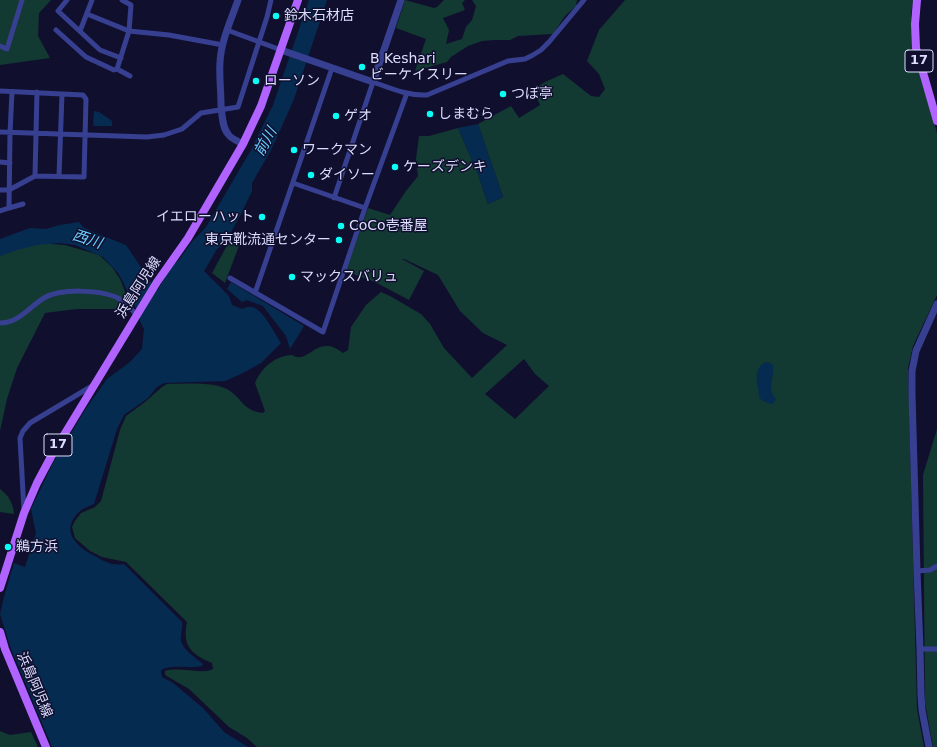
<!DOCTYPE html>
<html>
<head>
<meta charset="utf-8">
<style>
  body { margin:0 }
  canvas { display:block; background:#100f2e }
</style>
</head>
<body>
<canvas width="937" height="747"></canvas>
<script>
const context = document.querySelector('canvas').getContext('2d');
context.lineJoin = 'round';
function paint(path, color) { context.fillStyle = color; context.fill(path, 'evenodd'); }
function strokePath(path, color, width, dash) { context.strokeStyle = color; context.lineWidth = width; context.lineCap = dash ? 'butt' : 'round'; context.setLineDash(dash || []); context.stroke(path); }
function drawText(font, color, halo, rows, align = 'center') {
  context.font = font + ' "DejaVu Sans","Noto Sans JP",sans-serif'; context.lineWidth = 3; context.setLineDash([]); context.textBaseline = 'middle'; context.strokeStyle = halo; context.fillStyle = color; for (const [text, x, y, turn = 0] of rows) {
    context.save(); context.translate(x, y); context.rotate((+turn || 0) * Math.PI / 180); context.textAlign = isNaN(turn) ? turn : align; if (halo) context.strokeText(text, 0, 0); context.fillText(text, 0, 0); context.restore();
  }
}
const green = new Path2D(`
  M0,0h51l-12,13 -1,23 12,22 -50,7z
  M405,0l29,8 3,-1 7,-7h21l-3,3 3,7 -22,8 6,12 -3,14 16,-5 4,-12 6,-7 4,-14 -4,-6h105l-1,6 -11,10 -12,18 -35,2 -8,4h-15l-13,1 -14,5 -17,11 -4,5 -32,9 11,-32 -30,-11z
  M625,0h288l-2,15 2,34 24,84v162l-24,51 -5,22 9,341 7,38h-667l-10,-9 -18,-11 -40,-38 -24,-14v-4c13,-5 39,4 48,-2l-1,-6c-21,-9 -30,-17 -25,-41l-61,-60 -24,-5 -12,-6 -15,-13 -3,-11 3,-6 6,-8 14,-6 6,-6 19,-71 6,-14 19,-14 17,-15 5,-3c17,0 49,-3 63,7 13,9 14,20 33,22l2,-2 -10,-28c7,-16 20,-27 37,-28 17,11 24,-23 51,-2l5,-3 3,-23 15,-22 15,-13 9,4 31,18 9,10 14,24 28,30 35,-33 -24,-12 -23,-22 -22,-36 -34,-16h-2l22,12 -15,29 -34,-18 -30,-11 23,-63 22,7 16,-24 12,-15 -2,-17 3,-23h10l29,-8 20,46 10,30 15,-7 -25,-73 33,-18 8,12 21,-13 -7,-15 12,-8 18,-8 28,22 8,1 6,-8 -6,-15 -12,-13 12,-31zM524,359l11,15 14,12 -34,33 -30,-25z
  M235,231l8,4 -18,48 -13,-10z
  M38,243l27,2 34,10 13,12 8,12 6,15 2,10 -6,5h-45l-32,4 -28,55 -10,31 -7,32v-176l12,-6z
  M937,429v318h-4l-8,-45 -2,-227z
  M0,489c9,7 13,14 14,25l-14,-2z
  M0,731l10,4 21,-3 7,15h-38z`);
const water = new Path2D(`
  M309,0h18l-33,99 -12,27 -12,26 -18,31v8l-11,23 -16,29 -8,6 -13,22 25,25 3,9 10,4c3,-1 7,-3 10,-2 12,3 22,26 29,36l-20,20 -20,11 -16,7 -61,2 -7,4 -9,11 -24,17 -7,14 -23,75c-4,2 -11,4 -14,7 -21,19 -4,36 15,45 10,6 17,10 29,8l58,58c1,6 -2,13 -1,19 2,9 15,17 22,23l-1,2c-13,3 -28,-2 -41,4v3l1,4 11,6 30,25 21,24 24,15h-196l-42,-101 -10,-32 4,-17 10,-34 11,4 11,-34 -5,-24 23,-48 33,-54 20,-28 23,-17 12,-13 2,-20 -4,-8v-6l-6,-10 -11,-23 -5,-9 -15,-16 -28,-12 -15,-2 -23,2 -20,5 -17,6v-17l30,-11 16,1 14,-4 19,-3 4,5 8,4 35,14 31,46 16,-27 6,-4 12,-17 15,-16 45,-77 22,-45z
  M94,111l5,1 13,9v5h-17l-2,-1z
  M478,124l25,73 -15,7 -10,-30 -20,-46z
  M231,282l73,44 -14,23 -4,-13 -23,-30 -16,-6 -5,2 -15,-13z
  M768,362l5,3c2,12 -7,23 3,34l-3,5c-3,0 -9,-2 -11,-4 -4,-2 -3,-8 -4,-12 -2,-9 -3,-24 10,-26z`);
const minor = new Path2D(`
  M67,0l-9,11 42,39 21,8
  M122,0l9,5 -2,26 -12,38 13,7
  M87,14l42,17 40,4 54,10
  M56,30l30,27 28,13 3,-1
  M227,30l54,20
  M80,31l12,-31
  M0,46l7,3 15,-49
  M0,91l83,4 3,4 -2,78 -49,-1 -26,14h-9
  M0,132l147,5 17,-2 18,-6 19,-16 37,-6 29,-90 4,-17
  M0,162l10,1
  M35,176l2,-84
  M59,176l3,-82
  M293,183l72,25
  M334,198l39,-116c17,6 35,14 54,13l81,-34 17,-2 8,-4 8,-5 8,-8 35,-42
  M9,208l14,-4
  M0,211l9,-3 1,-75 2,-41
  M230,278l93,54 42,-124 42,-115
  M255,293l77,-225
  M0,323c19,0 29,-16 44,-25 17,-10 54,-8 72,-1 8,4 14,11 21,18
  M24,511l-4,-73 3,-7 7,-8 62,-37
  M917,571l13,-1 7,-4
  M920,649h17`);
const tertiary = new Path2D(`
  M238,0c-7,20 -17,41 -18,62 -1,14 1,28 1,43 1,9 1,22 7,29 3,5 10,7 15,10
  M281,50l92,32 28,-82
  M929,747l-7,-37 -1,-15 -1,-46 -3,-78 -5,-176v-24l4,-20 21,-47`);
const primary = new Path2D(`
  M917,0l-2,24 1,24 21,73
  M0,588l24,-75 13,-30 16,-30 104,-171 31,-44 55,-94 18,-38 37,-106
  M0,632l5,17 41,98`);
const markers = [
  [276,16,4,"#08fff6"],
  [362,67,4,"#08fff6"],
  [256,81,4,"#08fff6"],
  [503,94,4,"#08fff6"],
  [430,114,4,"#08fff6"],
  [336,116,4,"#08fff6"],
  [294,150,4,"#08fff6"],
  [395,167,4,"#08fff6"],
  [311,175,4,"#08fff6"],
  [262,217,4,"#08fff6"],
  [341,226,4,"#08fff6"],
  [339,240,4,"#08fff6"],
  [292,277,4,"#08fff6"],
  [8,547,4,"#08fff6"]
];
const shields = [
  [919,61,28],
  [58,445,28]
];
const shieldNames = [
  ["17",919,61],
  ["17",58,445]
];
const poiNames = [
  ["鈴木石材店",284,16],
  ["B Keshari",370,59],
  ["ビーケイスリー",370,75],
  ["ローソン",264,81],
  ["つぼ亭",511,94],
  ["しまむら",438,114],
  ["ゲオ",344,116],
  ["ワークマン",302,150],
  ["ケーズデンキ",403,167],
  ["ダイソー",319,175],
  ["イエローハット",254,217,"right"],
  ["CoCo壱番屋",349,226],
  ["東京靴流通センター",331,240,"right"],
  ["マックスバリュ",300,277],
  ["鵜方浜",16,547]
];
const streetNames = [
  ["浜島阿児線",139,288,-57],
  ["浜島阿児線",34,685,67]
];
const waterNames = [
  ["前川",266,142,-61],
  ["西川",87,240,18]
];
paint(green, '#123932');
paint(water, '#062b50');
strokePath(minor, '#373f91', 5);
strokePath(tertiary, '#373f91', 7);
strokePath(primary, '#b063ff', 8);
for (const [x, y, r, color] of markers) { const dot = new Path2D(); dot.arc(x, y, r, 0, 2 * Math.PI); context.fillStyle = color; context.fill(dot); strokePath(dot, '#100f2e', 1.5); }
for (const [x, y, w] of shields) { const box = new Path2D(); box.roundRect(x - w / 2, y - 11, w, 22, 3); context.fillStyle = '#100f2e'; context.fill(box); strokePath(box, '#dcddff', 1); }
drawText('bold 13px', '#dcddff', null, shieldNames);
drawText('14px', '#dcddff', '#100f2e', poiNames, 'left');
drawText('14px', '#dcddff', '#100f2e', streetNames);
drawText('italic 15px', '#6aceff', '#100f2e', waterNames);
</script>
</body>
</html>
